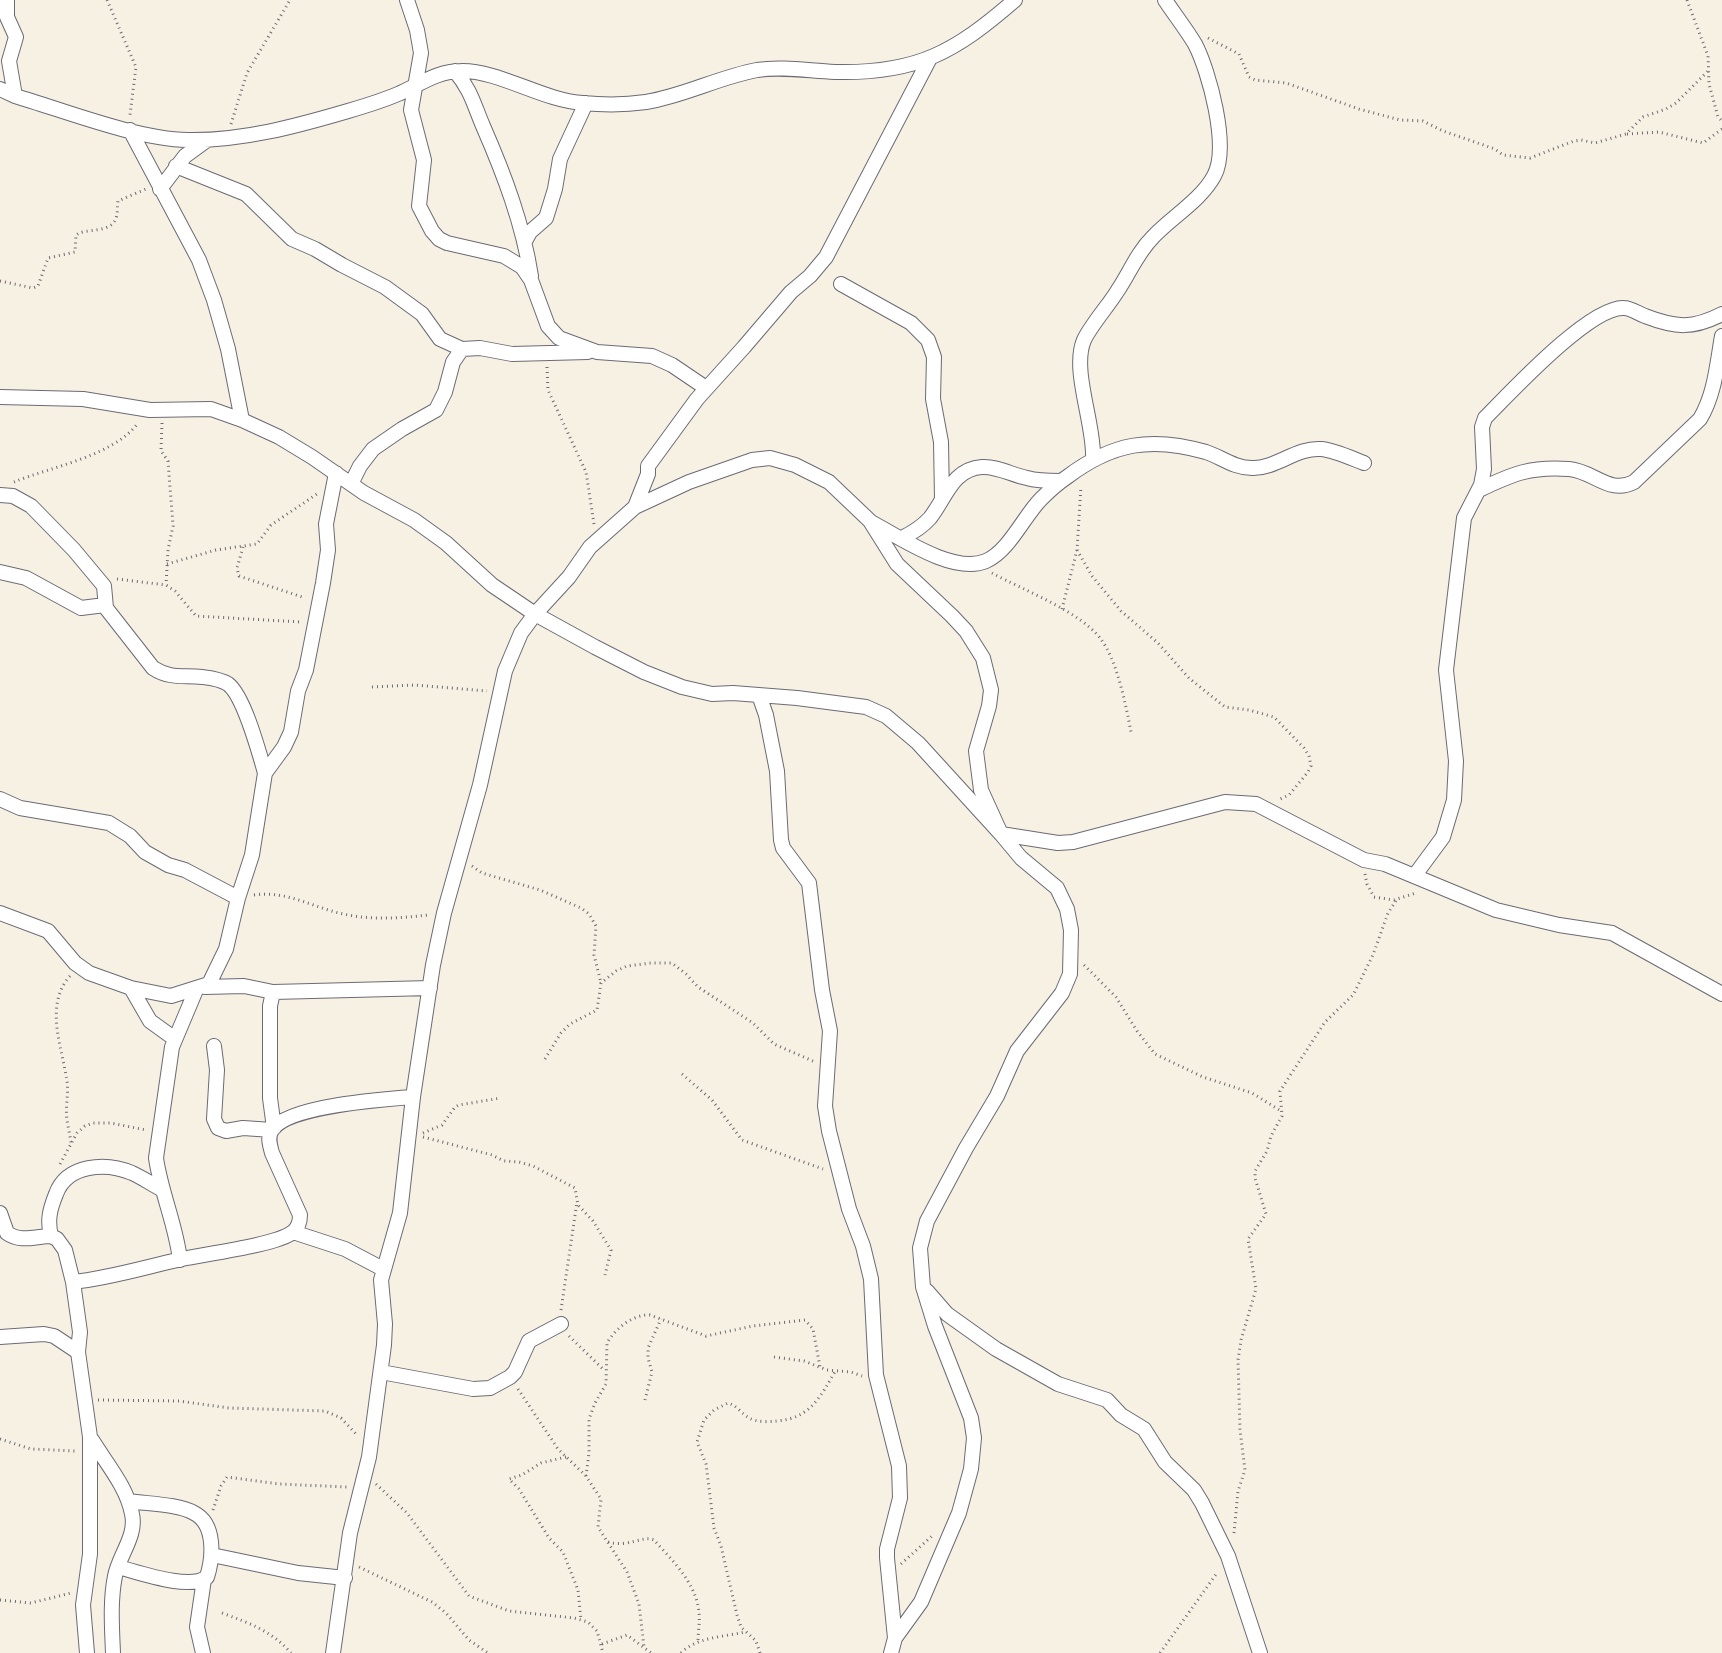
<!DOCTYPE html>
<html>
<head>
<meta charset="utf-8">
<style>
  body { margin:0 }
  canvas { display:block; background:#f6f1e2 }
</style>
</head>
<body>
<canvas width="1722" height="1653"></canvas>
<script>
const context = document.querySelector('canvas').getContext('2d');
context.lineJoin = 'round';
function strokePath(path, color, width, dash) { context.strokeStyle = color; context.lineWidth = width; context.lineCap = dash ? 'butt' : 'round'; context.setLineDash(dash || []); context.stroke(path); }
const path = new Path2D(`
  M107,0l29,67 -6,48
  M1687,0l21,56 1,28 9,33 4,4
  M1208,38l31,16 10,23 6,3 31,3 73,26 41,11 23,1 20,10 52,18 8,6 27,3 44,-17 7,-1 14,3 31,-9 17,-17 23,-8 10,-6 32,-32
  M231,124l16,-51 43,-73
  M1627,134l32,-2 44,11 19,-14
  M0,281l33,7 5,-2 10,-28 27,-6 1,-17 3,-2c11,-4 33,-1 37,-15 2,-5 1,-11 2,-17l28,-12
  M547,367l1,23 38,82 8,52
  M162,423l-1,28 7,10 5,65 -5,24 -2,35
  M14,482c36,-15 100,-26 124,-59
  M243,547l-6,21 2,8 66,22
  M1077,550l15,26 29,35 37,32 31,35 36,29 24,3 25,7 30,31 5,8 2,10 -3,6 -19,23 -11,5
  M167,564l49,-14 41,-6 14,-19 46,-31
  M992,573c31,17 87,38 108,65 17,21 26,68 31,94
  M117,579l49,6 9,6 21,25 105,6
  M1062,609l15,-59 4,-64
  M372,687l43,-2 72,6
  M472,866l10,7 58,17 41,18 8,6 7,12 -2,29 7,28
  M1365,874l2,10 7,13 20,3 22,-7
  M254,895c34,-5 61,14 94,20 27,5 54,3 81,0
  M1084,965l32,32 21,34 18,23 48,23 49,16 29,18
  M70,976c-26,29 -8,71 -3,105 2,13 -2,26 0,39 1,7 3,15 4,23
  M545,1059l16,-26 9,-9 27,-14 4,-27 15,-12 11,-5 24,-3h21l14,11 12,13 55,36 21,21 39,17
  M682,1074l30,26 30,40 81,29
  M423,1133l19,-8 13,-18 4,-2 42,-7
  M423,1137l69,18 12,6 15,1 14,4 42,22 3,17 15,16 18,29 -6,25
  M60,1164l17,-31 8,-7 8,-3h18l35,7
  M561,1310l16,-108
  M569,1336l35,34
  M774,1357l30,4 23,9 24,2 11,4
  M518,1389l40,60 28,27 15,23 -3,28 29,45 12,32 5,43
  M98,1400l81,1 50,7 96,3 16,7 16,17
  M645,1400l7,-28 -4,-14v-10l13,-29
  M0,1439l31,10 45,2
  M566,1457l-25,6 -19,12 -13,4 10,10 30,49 14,14 15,38 3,30
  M586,1476l3,-23v-34l6,-16 11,-19 1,-41c8,-14 26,-29 43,-28l56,21 47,-10 52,-6 8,9 7,38
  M376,1484l31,29 62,83 40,15 65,7 14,4 9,9 6,22
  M213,1510l8,-24 6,-9 52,7 68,3
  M1234,1533l4,-42 7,-21 -5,-40 -2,-70 3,-20 15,-51 -8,-50 18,-25 -11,-36v-7l12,-20 4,-15 11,-20 -2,-25 45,-69 28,-27 20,-40 15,-42 9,-14
  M608,1542c20,6 34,-7 46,-2 18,20 43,44 45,73 1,10 -1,19 -1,28
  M901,1564l31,-28
  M359,1567l73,35 14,11 23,27 19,13
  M0,1600l31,3 40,-10
  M222,1613c27,10 50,18 69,40
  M602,1644l25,-9 24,18
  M681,1653c16,-16 42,-16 64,-21
  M760,1653l-4,-12 -15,-14 -4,-12 -16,-69 -7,-18 -8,-64 -9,-22 7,-22 10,-10 14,-7c11,3 15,14 26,17 7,2 16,2 23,1 34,-3 43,-24 59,-51
  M1160,1653l57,-80`);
const street = new Path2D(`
  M7,0v17l9,20 -7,24 6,35
  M407,0l10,30 4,23 -10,57 13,50 -5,46 13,25 7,8 8,4 57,13 18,11 9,13 17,46 11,12 38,14 55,4 20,9 34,23
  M455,71c16,19 19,34 28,55 21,48 40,98 48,150
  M0,89l15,7c51,15 121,43 173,44 54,1 109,-14 160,-29 17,-5 34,-10 50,-17 21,-9 39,-23 63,-23 37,-1 83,30 122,32 21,2 42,2 63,-1 38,-6 73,-25 111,-32 26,-4 52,1 78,2 82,2 120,-20 180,-72
  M130,130l69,130 15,40 14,49 14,71
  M176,166l70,28 46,45 23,10 27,16 43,22 37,27 18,25 22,10 18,-1 32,6 76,-2
  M160,189l25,-33 22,-16
  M525,241l5,-9 16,-14 9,-29 5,-30 26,-56
  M841,284l70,39 17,17 6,17 -1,42 8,43 1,57
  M0,397l83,2 67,11 61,-1 31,11 37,17 33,20 52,36 50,27 32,23 46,42 43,29 60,33 49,25 38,15 30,7 21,-1 64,5 69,9 20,9 32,27 83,91 57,9 15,-1 152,-40 31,2 108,56 21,4 111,46 63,15 53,8 110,61
  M1093,459c2,-34 -22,-89 -9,-119 7,-15 25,-35 34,-50 12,-18 19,-37 35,-53 19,-20 48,-37 61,-61 16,-29 -5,-105 -19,-132 -9,-15 -20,-29 -30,-44
  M351,484l9,-18 13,-17 29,-20 34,-19 9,-18 8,-30 9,-13
  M1479,490c33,-16 52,-24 90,-21 25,2 40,26 65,13l66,-63c15,-25 17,-55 22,-83
  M0,495l13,1 18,10 43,44 30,36 2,22 47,60c17,11 30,7 49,9 8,1 18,2 26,7 16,12 31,68 37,89
  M635,507l13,-33v-8l49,-67 47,-52 47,-55 19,-16 16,-19 103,-197
  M871,522c28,15 83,53 115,39 23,-10 38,-45 55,-62 8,-8 17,-16 26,-22 45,-34 84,-41 139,-25 15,5 28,16 46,16 23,1 45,-21 69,-19 13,1 30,9 43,14
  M902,538c10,-5 20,-11 28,-20 16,-20 22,-49 52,-51 15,-1 30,8 45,11 10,3 23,3 34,3
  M0,572l26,6 55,30 24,-3
  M759,695l7,20 11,56 4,69 2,8 26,35 13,107 8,41 -5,75 4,25 20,78 14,37 8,33 5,96 23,91 1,32 -13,51v9l8,80
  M0,799l20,9 89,15 21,13 15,16 23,13 17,5 53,28
  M1415,875l28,-38 11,-37 2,-39 -10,-91 18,-152 17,-33 3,-16 -2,-42 3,-9c25,-25 105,-112 139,-110 7,0 15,6 21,8 31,12 48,13 77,-2
  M0,913l48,18 27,32 14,10 42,15 40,8 38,-12 17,-35 12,-51 14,-43 13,-82 19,-26 7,-15 7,-41 8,-21 17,-87 5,-33 -2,-26 10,-51
  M205,987l39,-1 29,6 157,-4
  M131,988l19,33 25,18
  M273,992l-3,14v92l4,30
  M214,1046l3,24 -3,49 4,9 8,3 17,-3 29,2
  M0,1213l7,20c14,10 29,3 44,3l6,3 8,11 8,32 7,50 -2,20 12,85v117l-7,51 4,48
  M293,1232l52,17 38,20
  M51,1236c-4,-16 -1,-27 5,-42 11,-30 50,-32 76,-21 11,5 21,12 31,17
  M180,1260c-4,-35 -19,-67 -24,-102l16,-111 24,-57
  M73,1282c38,-4 72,-15 109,-23 23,-5 95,-14 111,-27 5,-4 7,-10 7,-17l-28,-62c-2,-8 -5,-16 0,-23 15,-24 113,-31 141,-33
  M927,1291l20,23 49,35 62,35 49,16 14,15 23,14 21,33 29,28 8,13 26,53 32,97
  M0,1337l44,-3 10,2 24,16
  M381,1372l92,17 17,-1 20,-11 5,-5 14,-31 32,-17
  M92,1440c14,23 35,47 40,74 5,22 -13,41 -17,62 -5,25 -3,52 -2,77
  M212,1555l86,18 47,5
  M118,1567c20,5 72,24 89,10 6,-19 9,-53 -13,-64 -16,-9 -46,-9 -65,-12
  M203,1653l-6,-26 7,-48
  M333,1653l17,-120 19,-76 15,-112 1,-21 -4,-44 19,-67 13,-116 20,-132 11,-52 36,-128 25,-114 16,-38 14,-19 34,-37 21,-30 45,-40 54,-25 63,-22 18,-2 25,7 34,17 41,39 27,43 55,52 14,15 17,27 8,32 -2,16 -13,45 5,39 20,44 20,24 36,30 10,21 4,21 -1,44 -8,19 -45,58 -20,45 -31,52 -39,73 -7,27 3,39 12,39 36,92 3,20 -3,31 -12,44 -38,89 -26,36 -4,15`);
strokePath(street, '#6c6a75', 16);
strokePath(path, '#6c6a75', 3, [1, 4]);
strokePath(street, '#fff', 14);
</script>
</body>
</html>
